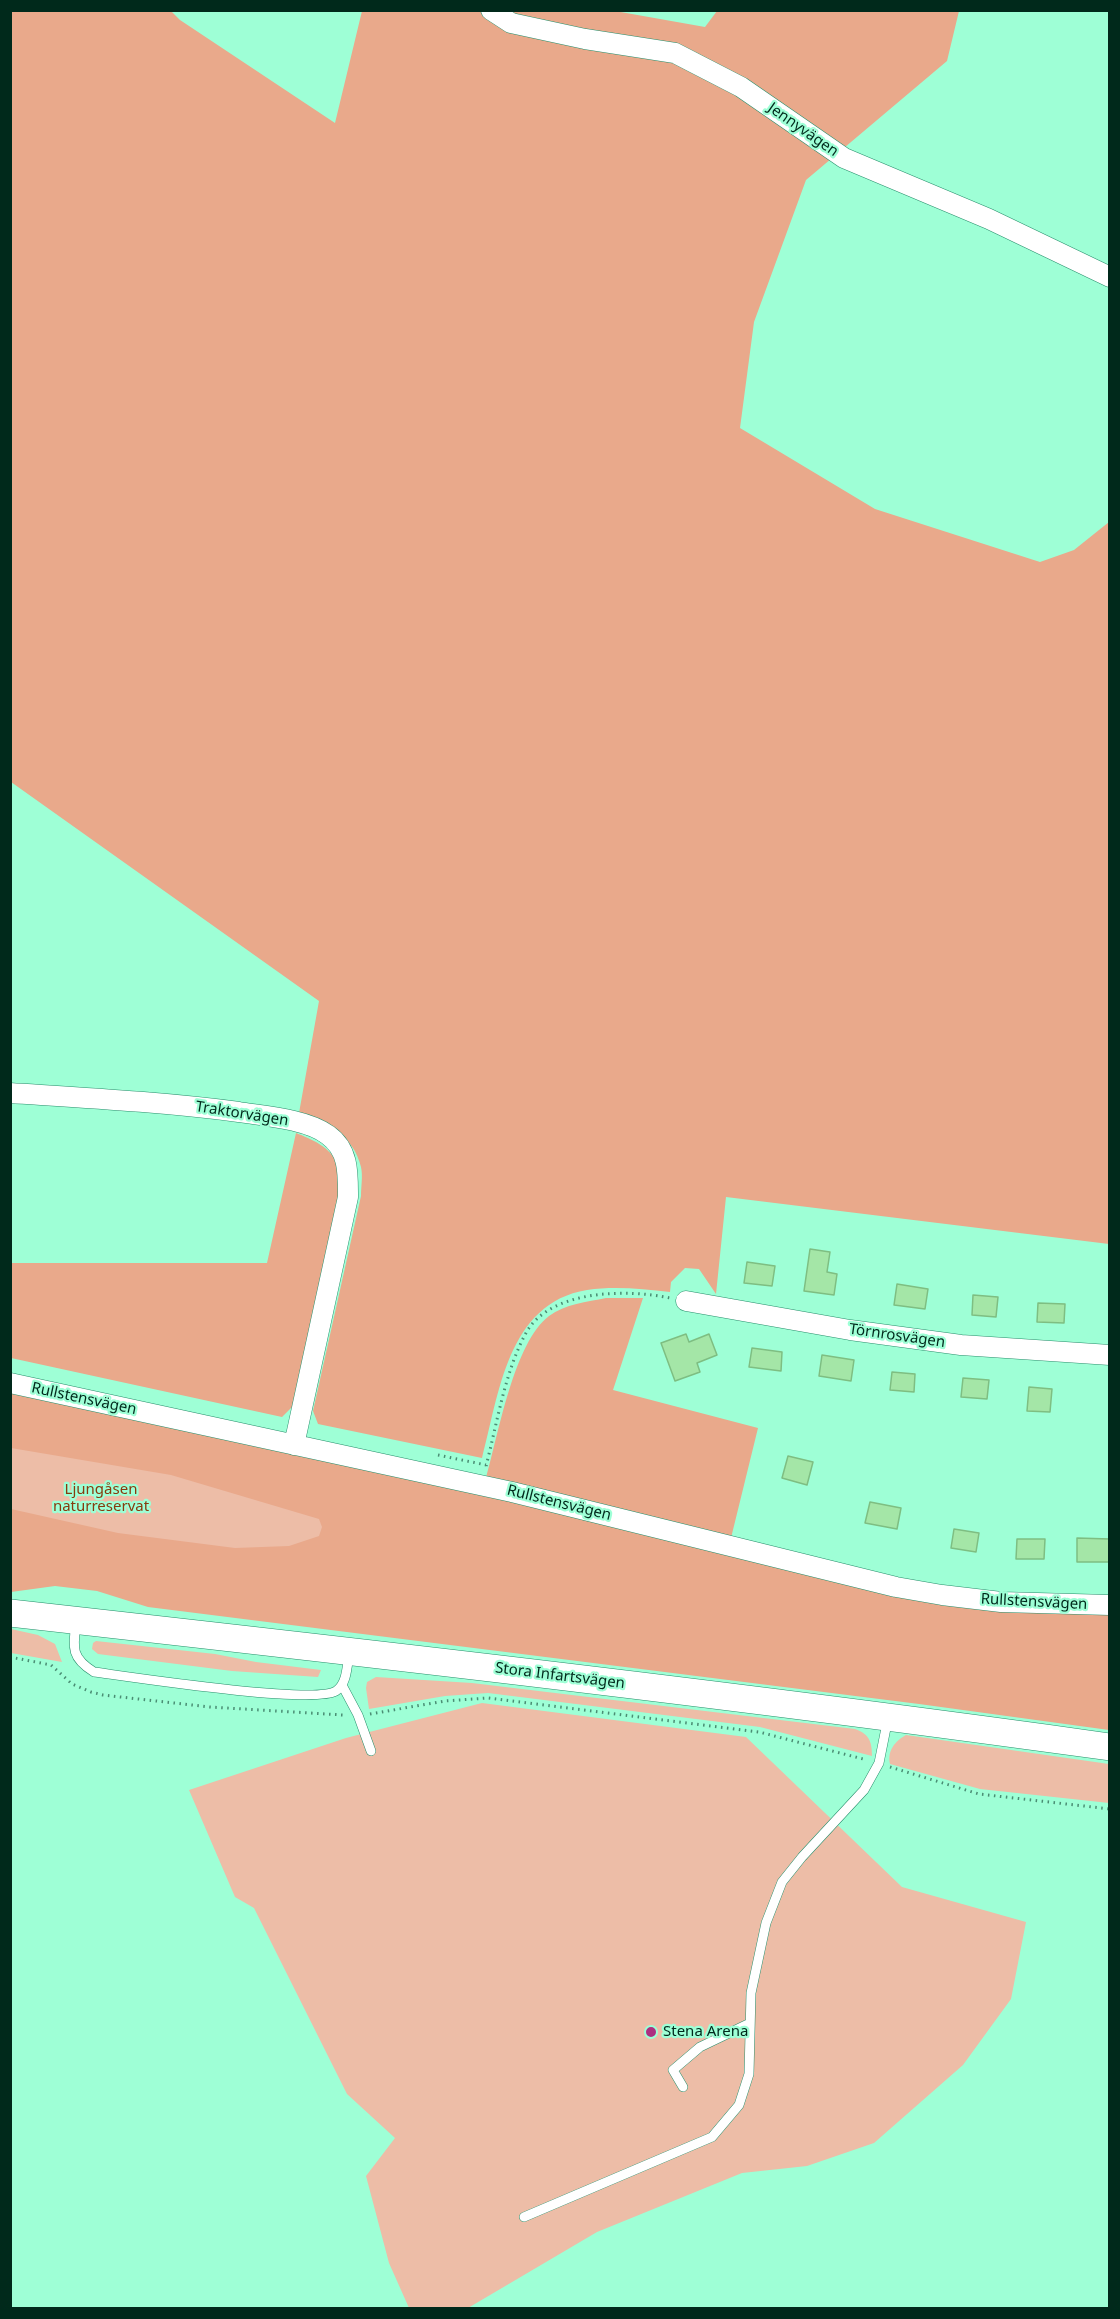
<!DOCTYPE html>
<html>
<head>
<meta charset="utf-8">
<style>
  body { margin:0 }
  #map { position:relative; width:1120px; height:2319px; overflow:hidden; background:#9effd6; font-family:"Noto Sans",sans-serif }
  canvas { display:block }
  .frame { position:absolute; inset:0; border:12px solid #00291b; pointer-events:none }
</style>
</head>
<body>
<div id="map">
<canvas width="1120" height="2319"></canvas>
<div class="frame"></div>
</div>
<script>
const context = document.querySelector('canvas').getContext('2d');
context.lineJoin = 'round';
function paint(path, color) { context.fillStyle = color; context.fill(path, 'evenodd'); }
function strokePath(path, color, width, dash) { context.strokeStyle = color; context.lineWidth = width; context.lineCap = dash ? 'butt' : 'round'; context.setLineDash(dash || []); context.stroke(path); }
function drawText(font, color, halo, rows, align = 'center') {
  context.font = font + ' "Noto Sans",sans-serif'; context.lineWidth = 4.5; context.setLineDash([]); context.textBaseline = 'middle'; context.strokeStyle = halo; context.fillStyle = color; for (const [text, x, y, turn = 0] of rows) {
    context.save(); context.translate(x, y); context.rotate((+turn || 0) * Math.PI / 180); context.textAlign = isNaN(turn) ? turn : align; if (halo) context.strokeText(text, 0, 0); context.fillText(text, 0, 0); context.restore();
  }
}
const green = new Path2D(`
  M10,1394l478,182 -477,-2z
  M11,1629l27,6 17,9 7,18 -51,-9z
  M96,1641l119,13 41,8 65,8 -3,7 -86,-6 -134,-17 -6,-5 1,-6z
  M376,1677l96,6 383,46c14,5 17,12 17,27l-112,-29 -272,-34 -43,3 -76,13 -3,-21 1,-6z
  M482,1703l264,34 156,150 124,35 -15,77 -48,66 -89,78 -67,23 -65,7 -145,59 -129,76h-59l-20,-45 -23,-87 29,-38 -48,-44 -93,-186 -19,-11 -46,-107 157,-52z
  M906,1735l203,29v39l-129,-14 -90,-25c-3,-13 5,-23 16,-29z`);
const forest = new Path2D(`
  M11,11h160l9,9 155,103 27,-112h253l90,16 12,-16h242l-12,50 -141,119 -52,142 -14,106 135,81 165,53 34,-12 35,-28v722l-383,-47 -10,97 -17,-25 -14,-1 -14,14 -1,10c-28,-3 -55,-6 -83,-2 -80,13 -88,105 -105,168l-164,-34 -5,-13 48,-215c0,-9 2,-20 0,-29 -7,-31 -34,-44 -62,-54l20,-112 -308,-219z
  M296,1133c15,6 35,14 41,31 4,10 2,24 3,34l-47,208 -11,11 -271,-59v-95h256z
  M606,1298h37l-30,92 145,38 -27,110 -245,-60c12,-42 28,-136 63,-162 16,-12 38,-14 57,-18z
  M11,1391l496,108 423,102 179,13v116l-190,-26 -771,-97 -51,-16 -42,-5 -44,6v-83l107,24 117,15 54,-2 30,-10 3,-9 -3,-8 -148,-44 -160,-27z`);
const building = new Path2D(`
  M810,1249l20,3 -3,20 10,2 -3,21 -30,-4z
  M747,1262l28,4 -3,20 -28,-3z
  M897,1284l31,5 -3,20 -31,-4z
  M973,1295l25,2 -2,20 -24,-2z
  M1038,1303l27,1 -1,19 -27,-1z
  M686,1334l3,8 20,-8 8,21 -20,8 3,9 -25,9 -14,-38z
  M752,1348l30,4 -1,19 -32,-4z
  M822,1355l32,5 -3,21 -32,-5z
  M892,1372l23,2 -1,18 -24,-2z
  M963,1378l26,2 -2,19 -26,-2z
  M1029,1387l23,2 -2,23 -23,-1z
  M788,1456l25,6 -6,23 -25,-7z
  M870,1502l31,6 -4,21 -32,-6z
  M954,1529l25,4 -3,19 -25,-4z
  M1077,1538l33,1v23h-33z
  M1017,1539h28l-1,20h-28z`);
const path = new Path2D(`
  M438,1455l48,10
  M486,1466c11,-42 19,-95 40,-133 24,-44 102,-44 144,-35
  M10,1657l41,8 21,19 19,8 12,3 107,12 133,8
  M370,1714l75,-13 43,-3 271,34 108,28
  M890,1767l89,27 131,15`);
const lane = new Path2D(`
  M76,1623c-3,25 -5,35 18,49 37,5 219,33 242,19 11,-7 11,-25 13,-37
  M342,1685l16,30 13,36
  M683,2087l-10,-17 27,-23 50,-24
  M524,2217l188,-80 27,-32 10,-31 2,-81 15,-70 16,-41 20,-25 62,-67 15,-27 9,-45`);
const street = new Path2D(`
  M491,10l20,13 74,16 90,14 66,34 103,71 145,61 121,58
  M10,1093c77,5 153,9 229,19 25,4 68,7 89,23 21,15 20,38 20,62l-54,248
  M686,1301l164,29 111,15 149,10
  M10,1383l502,109 384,95 46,8 59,7 109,3`);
const secondary = new Path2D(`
  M10,1613c367,41 734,83 1100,134`);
const markers = [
  [651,2032,6,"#ac2f80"]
];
const streetNames = [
  ["Jennyvägen",803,130,35],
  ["Traktorvägen",242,1114,9],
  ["Törnrosvägen",897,1336,8],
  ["Rullstensvägen",84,1399,12],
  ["Rullstensvägen",559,1503,14],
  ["Rullstensvägen",1034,1602,3],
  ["Stora Infartsvägen",560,1676,7]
];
const parkNames = [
  ["Ljungåsen",101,1490],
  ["naturreservat",101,1507]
];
const poiNames = [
  ["Stena Arena",663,2032]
];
paint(green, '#edbda7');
paint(forest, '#e9a98b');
paint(building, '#a4e6a7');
strokePath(building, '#7ebe82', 1.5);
strokePath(lane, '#288f6c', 10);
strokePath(street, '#288f6c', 21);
strokePath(secondary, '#288f6c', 28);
strokePath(path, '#4a8d73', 3, [1.5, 4.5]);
strokePath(lane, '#fff', 9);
strokePath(street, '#fff', 20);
strokePath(secondary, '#fff', 27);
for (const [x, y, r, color] of markers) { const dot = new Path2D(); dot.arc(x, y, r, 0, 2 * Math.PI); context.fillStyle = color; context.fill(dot); strokePath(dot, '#9effd6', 2); }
drawText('15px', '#00291b', '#9effd6', streetNames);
drawText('15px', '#873a0e', '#9effd6', parkNames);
drawText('15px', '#00291b', '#9effd6', poiNames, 'left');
</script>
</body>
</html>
